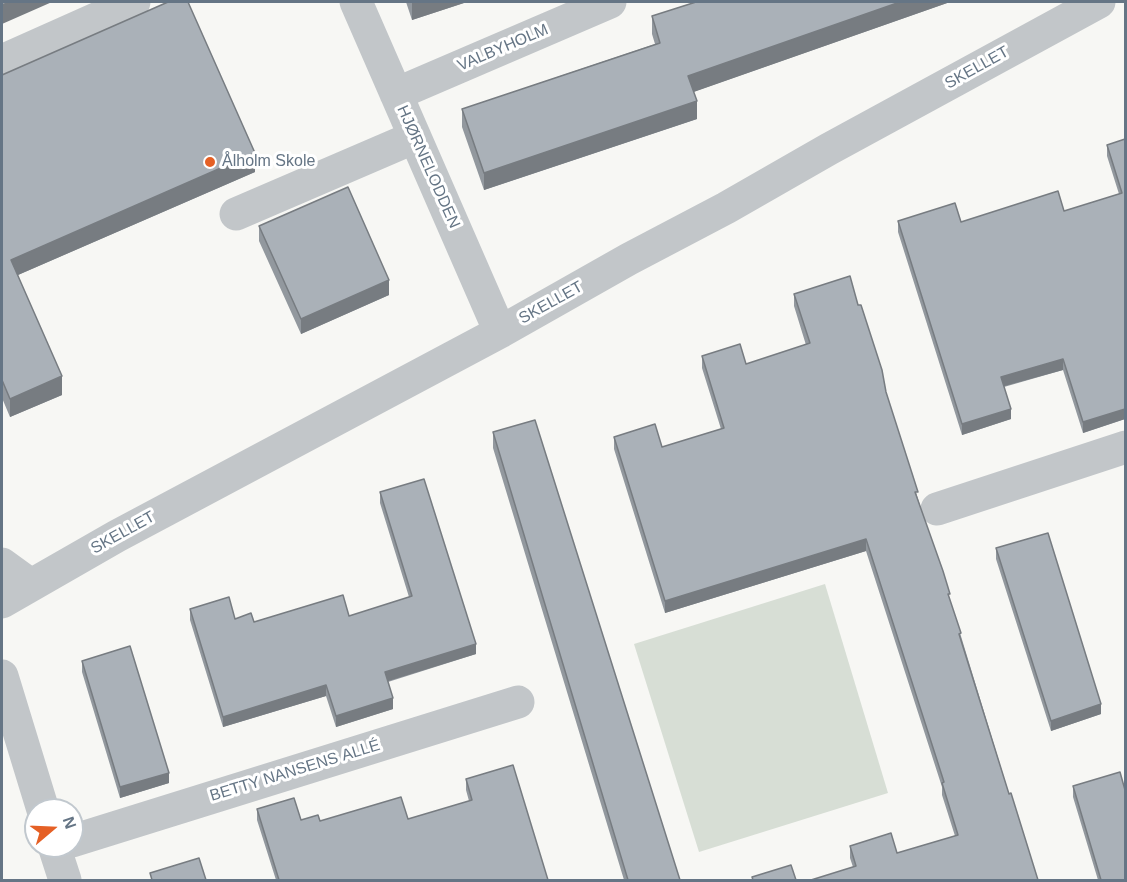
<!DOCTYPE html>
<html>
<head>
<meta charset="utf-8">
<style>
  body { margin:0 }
  #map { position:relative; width:1127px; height:882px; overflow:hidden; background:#f7f7f4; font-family:Arial,sans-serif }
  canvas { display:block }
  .frame { position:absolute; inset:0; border:3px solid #657585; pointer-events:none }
  .north { position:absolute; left:24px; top:798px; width:60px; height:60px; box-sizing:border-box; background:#fff; border:2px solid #c1c8ce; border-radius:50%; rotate:71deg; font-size:16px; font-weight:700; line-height:24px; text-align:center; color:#657585 }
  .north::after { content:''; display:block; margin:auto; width:21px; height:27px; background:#e56025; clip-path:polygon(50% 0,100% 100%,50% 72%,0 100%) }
</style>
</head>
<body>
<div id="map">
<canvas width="1127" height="882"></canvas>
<div class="frame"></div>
<div class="north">N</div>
</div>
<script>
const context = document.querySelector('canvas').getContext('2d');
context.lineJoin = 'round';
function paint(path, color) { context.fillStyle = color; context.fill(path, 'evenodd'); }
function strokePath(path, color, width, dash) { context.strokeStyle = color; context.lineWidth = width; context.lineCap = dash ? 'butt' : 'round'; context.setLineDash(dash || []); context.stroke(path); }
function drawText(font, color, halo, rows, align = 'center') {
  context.font = font + ' Arial,sans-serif'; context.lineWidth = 6; context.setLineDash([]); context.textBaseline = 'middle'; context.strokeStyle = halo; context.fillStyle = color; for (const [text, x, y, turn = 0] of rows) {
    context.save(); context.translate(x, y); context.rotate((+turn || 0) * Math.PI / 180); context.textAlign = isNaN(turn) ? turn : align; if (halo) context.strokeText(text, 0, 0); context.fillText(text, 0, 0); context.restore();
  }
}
const green = new Path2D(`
  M825,584l63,209 -189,59 -65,-208z`);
const minor = new Path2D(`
  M356,2l144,330
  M2,61l132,-59
  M396,94l214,-92
  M236,214l179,-77
  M937,509l189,-62
  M2,564l29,21
  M2,602l115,-66 383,-204 129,-73 97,-51 103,-59 270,-147
  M2,676l41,134
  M72,841l446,-139
  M54,846l11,34`);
const wall = new Path2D(`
  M406,2h61l-55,18z
  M696,2h254l-257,90 4,27 -213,71 -22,-63v-18l193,-65 -3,-10v-18z
  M2,75l253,97 -237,103 44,120 -52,22 -8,-19z
  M1125,139v280l-42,14 -20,-63 -59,17 7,32 -49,16 -64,-203v-11l63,1 103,-11 55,-17 -12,-38v-11z
  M259,226l130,69 -88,39 -42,-93z
  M794,294l64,11 28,87 32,107 32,101 59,194 29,86 -185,-13 -3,-9v-12l47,7 58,-17 -13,-41v-8l-76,-236 -201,62 -51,-164v-12l48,10 59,-18 -19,-61v-12l44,8 60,-19 -12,-39z
  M493,432l187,448h-56l-131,-432z
  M380,492l96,162 -88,28 5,27 -57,18 -10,-31 -103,31 -33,-107v-11l64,13 95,-6 60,-19 -29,-94z
  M1125,535v16l-1,-5v-10z
  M996,548l105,166 -50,17 -55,-172z
  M82,661l87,122 -49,15 -38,-126z
  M466,779l82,101h-272l-19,-60v-11l44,11 19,1 88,-2 61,-18 -3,-11z
  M1073,786l52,94h-27l-25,-83z`);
const shadedWall = new Path2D(`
  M10,2h42l-50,22v-19z
  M412,2h55l-55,18z
  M900,2h50l-262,92v-18z
  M697,101v18l-213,71v-17z
  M255,153v19l-244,106v-18z
  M389,280v15l-88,39v-15z
  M1063,359v11l-62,17v-10z
  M62,376v19l-52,22v-18z
  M1011,409v10l-49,16v-11z
  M1125,409v10l-42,14v-11z
  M866,539v12l-201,62v-12z
  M476,644v10l-91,28v-10z
  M326,685v11l-103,31v-10z
  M393,698v11l-57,18v-11z
  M1101,704v10l-50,17v-10z
  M169,773v10l-49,15v-11z`);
const building = new Path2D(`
  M2,2h8l-8,3z
  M168,2h20l67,151 -244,107 51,116 -52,23 -8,-19v-305z
  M696,2h204l-212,74 9,25 -213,72 -22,-64 198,-66 -8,-27z
  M1125,139v270l-42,13 -20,-63 -62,18 10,32 -49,15 -64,-203 57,-18 6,19 97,-31 6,20 58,-18 -15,-48z
  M348,187l41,93 -88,39 -42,-93z
  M850,276l8,29h3l21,65 4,22 32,100h-3l28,79 7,23h-2l13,39 -2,1 50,160 2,-1 27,87h-227l45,-14 -6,-20 41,-13 6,20 61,-18 -16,-52 2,-1 -78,-243 -201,62 -51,-164 41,-13 7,23 62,-19 -22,-72 38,-12 6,20 64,-21 -16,-49z
  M535,420l145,460h-52l-135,-448z
  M424,479l52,165 -91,28 8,26 -57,18 -10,-31 -103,32 -33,-108 39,-12 6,22 16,-6 3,9 89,-27 6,21 63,-20 -32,-104z
  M1048,533l53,171 -50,17 -55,-173z
  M130,646l39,127 -49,14 -38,-126z
  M513,765l35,115h-269l-22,-71 37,-11 7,22 17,-5 2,6 81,-24 7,22 64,-19 -6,-21z
  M1120,772l5,18v90h-24l-28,-94z
  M199,858l7,22h-54l-2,-7z
  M791,865l5,15h-43l-1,-3z`);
const markers = [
  [210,162,6,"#e56025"]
];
const streetNames = [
  ["VALBYHOLM",503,48,-23],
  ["SKELLET",977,68,-29],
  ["HJØRNELODDEN",428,167,66],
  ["SKELLET",551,303,-29],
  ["SKELLET",123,533,-29],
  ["BETTY NANSENS ALLÉ",295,771,-17]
];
const poiNames = [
  ["Ålholm Skole",222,162]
];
paint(green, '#d7ded5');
strokePath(minor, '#c2c6c9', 33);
paint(wall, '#92989e');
paint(shadedWall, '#777c81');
paint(building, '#aab1b8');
strokePath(building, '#777c81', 1.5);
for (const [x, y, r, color] of markers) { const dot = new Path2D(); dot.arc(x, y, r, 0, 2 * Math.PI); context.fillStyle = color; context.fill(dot); strokePath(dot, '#fff', 2); }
drawText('16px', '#657585', '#fff', streetNames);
drawText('16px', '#657585', '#fff', poiNames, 'left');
</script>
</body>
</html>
